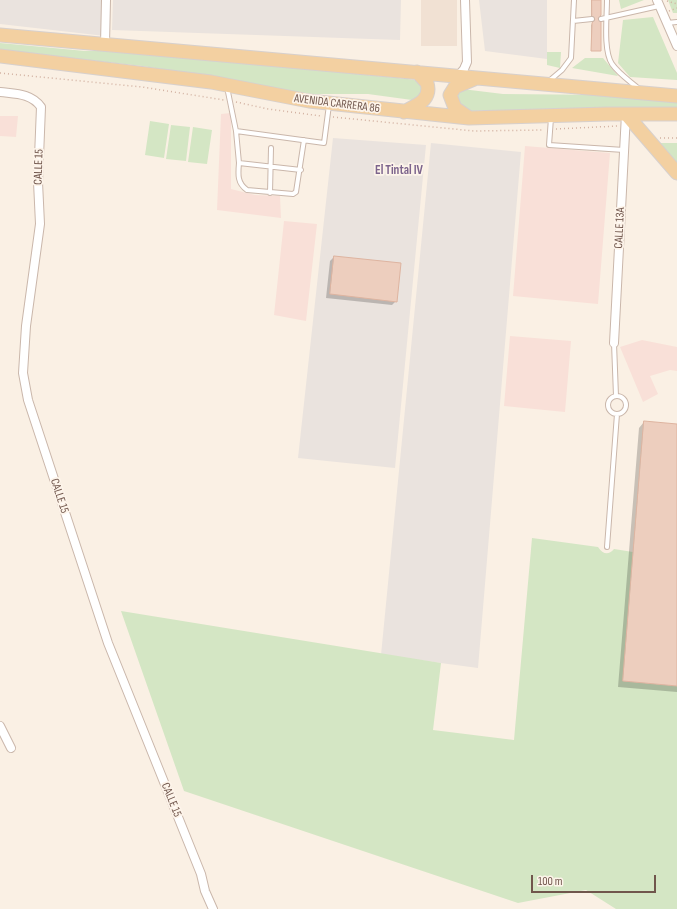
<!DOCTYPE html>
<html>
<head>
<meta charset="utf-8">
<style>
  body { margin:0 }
  #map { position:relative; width:677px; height:909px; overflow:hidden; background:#faf0e4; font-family:"Sofia Sans Condensed",sans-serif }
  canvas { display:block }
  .scale { position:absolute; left:531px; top:875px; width:125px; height:18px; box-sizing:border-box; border:2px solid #70564c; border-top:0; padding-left:5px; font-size:12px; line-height:14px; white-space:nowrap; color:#70564c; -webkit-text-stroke:3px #fdf4ea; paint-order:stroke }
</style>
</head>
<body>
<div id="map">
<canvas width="677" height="909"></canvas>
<div class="scale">100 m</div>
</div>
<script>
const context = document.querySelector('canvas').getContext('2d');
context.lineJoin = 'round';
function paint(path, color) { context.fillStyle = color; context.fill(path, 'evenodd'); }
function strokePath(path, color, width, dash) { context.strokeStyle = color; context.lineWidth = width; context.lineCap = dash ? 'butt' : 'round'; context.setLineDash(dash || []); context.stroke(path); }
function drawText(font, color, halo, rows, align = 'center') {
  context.font = font + ' "Sofia Sans Condensed",sans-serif'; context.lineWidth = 3.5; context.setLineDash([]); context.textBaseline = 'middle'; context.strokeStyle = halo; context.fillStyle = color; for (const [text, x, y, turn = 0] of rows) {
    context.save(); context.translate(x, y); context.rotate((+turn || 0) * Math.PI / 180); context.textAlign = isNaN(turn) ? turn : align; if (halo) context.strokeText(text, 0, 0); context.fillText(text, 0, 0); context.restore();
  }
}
const residential = new Path2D(`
  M421,0h36v46h-36z`);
const commercial = new Path2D(`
  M231,113v76l24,6 25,1 1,22 -64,-8 4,-96z
  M0,116h18l-2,21 -16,-1z
  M525,146l85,7 -12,151 -85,-8z
  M284,221l33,3 -11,97 -32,-6z
  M510,336l61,5 -6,71 -61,-6z
  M642,340l35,7v24l-7,-1 -20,6 8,18 -15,8 -23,-55z`);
const industrial = new Path2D(`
  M0,0h105v36l-105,-12z
  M113,0h288l-1,40 -288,-10z
  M479,0h68v59l-62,-8z
  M333,138l93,7 -31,323 -97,-10z
  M431,143l90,9 -43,516 -97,-13z`);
const green = new Path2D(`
  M619,0h25l-23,9z
  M668,0h9v13h-4z
  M653,17l24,56v7l-47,-3 -12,-14 5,-43z
  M0,43l85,8h34l289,28c9,1 13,2 15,12l-5,8 -6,1 -44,-6h-55l-27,-3 -65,-13 -79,-12 -142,-16z
  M547,52h14l-1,16 -13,-3z
  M585,58h18l15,18 -46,-8z
  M462,89l41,5 105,1 69,8v4l-207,4 -6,-2 -8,-11 2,-7z
  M150,121l19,3 -5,34 -19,-3z
  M171,125l19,2 -4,34 -20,-2z
  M193,127l19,3 -5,34 -19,-2z
  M659,143h18v23z
  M532,538l66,9c5,7 10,9 16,2l19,3 -10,129 54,5v223h-61l-30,-19 -68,13 -334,-112 -63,-180 320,52 -8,67 81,10z`);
const shadow = new Path2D(`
  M591,0h9l-4,19 3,32h-8v-26l4,-4 -4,-4z
  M334,257l62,44 -4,4 -66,-7 4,-37z
  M644,422l33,3v267l-59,-5 21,-259z`);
const building = new Path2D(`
  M592,0h9v15l-3,4 3,3v29h-10l1,-28 3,-4 -3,-3z
  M334,256l67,7 -4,39 -67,-8z
  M644,421l33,3v262l-54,-5z`);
const path = new Path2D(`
  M667,1l10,3
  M669,11l8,-3
  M0,73l142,14 82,13
  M236,102l32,7 53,7
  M333,117l141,14 70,-1
  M556,129l62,-3
  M660,138h17`);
const service = new Path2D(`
  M607,0c0,17 -4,50 5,64 7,10 18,17 27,25
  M601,19l58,-13
  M573,21l19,-2
  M667,23l10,-1
  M549,81l13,-11 9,-12 3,-58
  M227,87l9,44 88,12 5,-38
  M551,118l-2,27 75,5
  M236,131l3,32 62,7
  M239,163c-1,11 -2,20 8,27l46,4 3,-2 8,-52
  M270,193l1,-45
  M614,343l2,53
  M608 405a9 9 0 1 1 18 0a9 9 0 1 1-18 0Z
  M607,547l10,-133`);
const minor = new Path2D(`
  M657,0l20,46
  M105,44l1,-44
  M458,76l6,-7 3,-7 -2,-62
  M0,92c15,2 31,1 41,15l-3,75 2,42 -14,102 -3,47 5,27 80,243 93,231 4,17 8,18
  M614,343l12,-229
  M0,726l11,22`);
const primary = new Path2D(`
  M0,35l677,61
  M0,56l211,26 98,19 160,17 138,-4h70
  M404,112c13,-7 28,-12 23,-29l-10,-11
  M626,114l51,59
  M468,117l-13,-9 -5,-13 5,-8 19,-8`);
const streetNames = [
  ["AVENIDA CARRERA 86",337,104,7],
  ["CALLE 15",39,167,-88],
  ["CALLE 13A",620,228,-87],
  ["CALLE 15",59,496,72],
  ["CALLE 15",171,800,68]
];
const neighbourhoodNames = [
  ["El Tintal IV",399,171]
];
paint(residential, '#f1e1d3');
paint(commercial, '#f9e0d8');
paint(industrial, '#eae3de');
paint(green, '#d4e6c4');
paint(shadow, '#0003');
paint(building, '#edcebe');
strokePath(building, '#deb4a0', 1);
strokePath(service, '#cab7ab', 6);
strokePath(minor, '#cab7ab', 10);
strokePath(primary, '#d7d0cd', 15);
strokePath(path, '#d2b1a1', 1.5, [1, 3]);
strokePath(service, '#fff', 4);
strokePath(minor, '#fff', 8);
strokePath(primary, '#f3d0a1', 13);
drawText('12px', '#70564c', '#fdf4ea', streetNames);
drawText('bold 13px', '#7c648c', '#fdf4ea', neighbourhoodNames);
</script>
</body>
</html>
